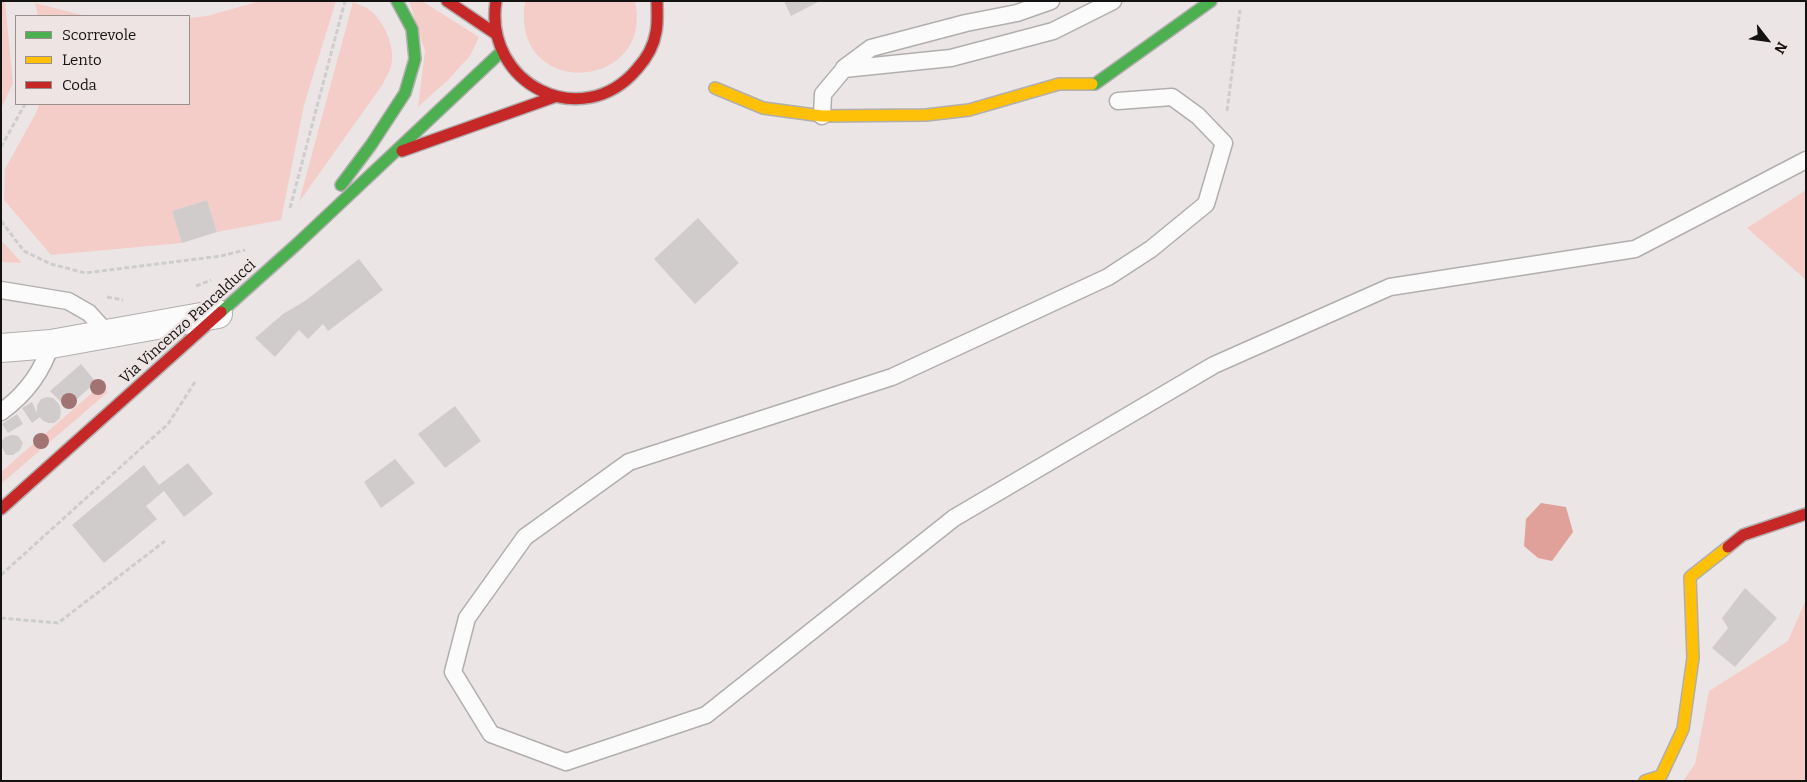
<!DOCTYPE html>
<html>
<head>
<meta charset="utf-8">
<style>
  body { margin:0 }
  #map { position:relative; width:1807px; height:782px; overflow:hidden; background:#ebe6e5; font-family:Bitter,serif }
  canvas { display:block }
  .frame { position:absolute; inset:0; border:2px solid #151212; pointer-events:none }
  .legend { position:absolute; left:15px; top:15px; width:175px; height:90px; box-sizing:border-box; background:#ede4e3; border:1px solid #97908f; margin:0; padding:6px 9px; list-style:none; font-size:15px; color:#151212 }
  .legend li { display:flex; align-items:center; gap:10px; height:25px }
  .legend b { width:25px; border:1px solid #97908f }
  .north { position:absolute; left:1742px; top:15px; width:50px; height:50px; -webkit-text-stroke:4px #ede4e3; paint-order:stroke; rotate:120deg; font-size:14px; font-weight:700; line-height:20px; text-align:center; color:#151212 }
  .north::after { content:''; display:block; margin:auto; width:18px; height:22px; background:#151212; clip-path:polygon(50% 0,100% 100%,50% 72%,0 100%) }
</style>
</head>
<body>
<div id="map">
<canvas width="1807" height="782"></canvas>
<div class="frame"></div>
<ul class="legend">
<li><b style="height:6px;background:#4caf50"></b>Scorrevole</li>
<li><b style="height:6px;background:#ffc107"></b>Lento</li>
<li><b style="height:6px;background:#c62828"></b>Coda</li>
</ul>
<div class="north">N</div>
</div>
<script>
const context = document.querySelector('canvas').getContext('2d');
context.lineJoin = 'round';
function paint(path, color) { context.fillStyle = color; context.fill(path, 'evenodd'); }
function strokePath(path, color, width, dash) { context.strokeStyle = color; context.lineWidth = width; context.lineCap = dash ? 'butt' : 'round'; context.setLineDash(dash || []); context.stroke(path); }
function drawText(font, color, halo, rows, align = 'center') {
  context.font = font + ' Bitter,serif'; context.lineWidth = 5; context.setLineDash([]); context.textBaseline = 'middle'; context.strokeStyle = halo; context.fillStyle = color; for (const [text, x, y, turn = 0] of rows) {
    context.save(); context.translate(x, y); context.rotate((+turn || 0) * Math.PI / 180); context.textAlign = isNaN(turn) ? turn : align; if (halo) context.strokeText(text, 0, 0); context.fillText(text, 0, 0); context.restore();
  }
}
const green = new Path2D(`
  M1,1h4l8,82 -12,26z
  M260,1h76l-32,104 -23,115 -64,12 -10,-32 -35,11 10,32 -131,12 -47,-55 1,-31 32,-58 2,-7h150v-86l18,-2z
  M409,1h13l57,36 -9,19 -22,24 -30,27 7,-56z
  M525,1h110c20,91 -126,100 -110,0z
  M353,2c4,2 10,4 14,6 17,12 29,38 24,59 -2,6 -6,12 -8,17l-84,118z
  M35,3l51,13h-48z
  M1806,190v90l-59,-52z
  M1,240l21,23 -21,-1z
  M101,385l7,7 -107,92v-12z
  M1806,599v182h-123l12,-17 14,-73 79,-50z`);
const water = new Path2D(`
  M1541,503l25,4 7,25 -21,29 -14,-3 -14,-12 2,-27z`);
const building = new Path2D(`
  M784,1h36l-29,15z
  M207,200l10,32 -35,11 -10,-32z
  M698,218l41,45 -44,41 -41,-45z
  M359,259l24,31 -55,41 -5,-7 -15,15 -9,-9 -24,27 -20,-19 28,-24 22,-13z
  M81,364l15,18 -29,26 -17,-17z
  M47,397l6,1 6,6 2,7 -1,7 -6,5h-6l-6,-3 -2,-3 -8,6 -10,-15 10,-6 5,11v-8l4,-6z
  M455,406l26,35 -36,27 -27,-34z
  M17,414l6,10 -15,9 -6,-9z
  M12,435l6,1 5,7 -3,7 -7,5h-7l-4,-8 -1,-5 4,-5z
  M395,459l20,24 -34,25 -17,-26z
  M188,463l25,31 -29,23 -20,-26 -18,15 11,13 -53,44 -32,-38 72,-60 15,20z
  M1745,588l32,30 -42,49 -23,-19 16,-20 -6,-10z`);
const path = new Path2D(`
  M1227,111l13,-101
  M1,147l24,-43
  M290,208l55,-207
  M1,221l23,30 27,13 34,9 136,-17 24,-6
  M196,286l15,-6
  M107,297l16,3
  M1,575l167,-151 27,-42
  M1,618l57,5 107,-82`);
const lane = new Path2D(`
  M844,68l27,-20 95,-25 51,-10 34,-12
  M1118,101l54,-4 26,19 26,27 -18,61 -55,45 -43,28 -216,100 -263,85 -104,75 -58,81 -14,54 38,62 75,28 140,-47 248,-197 260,-153 176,-78 245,-38 171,-89
  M822,116l1,-22 21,-25 107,-11 102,-27 60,-30
  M1,290l67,11 21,12 19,21
  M1,412c25,-18 41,-39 50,-68`);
const street = new Path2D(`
  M1,348l50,-4 167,-30`);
const fast = new Path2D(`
  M1092,84h3l116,-83
  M341,185l30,-40 34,-52 10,-34 -3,-30 -15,-28
  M221,312l76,-68 204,-192`);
const slow = new Path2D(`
  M715,88l48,20 59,8 104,-1 43,-5 90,-26h33
  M1645,781l16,-5 22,-47 10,-71 -3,-81 38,-30`);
const jam = new Path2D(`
  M447,1l49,33
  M496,1c-13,83 86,133 141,68 9,-10 17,-24 19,-37 2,-10 1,-21 1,-31
  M402,151l152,-54
  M1,509l220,-197
  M1728,547l15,-12 63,-21`);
const trees = [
  [98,387],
  [69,401],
  [41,441]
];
const streetNames = [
  ["Via Vincenzo Pancalducci",188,322,-42]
];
paint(green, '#f5cdc8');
paint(water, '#e0a19b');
paint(building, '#d0cccb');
strokePath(lane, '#b2aeae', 19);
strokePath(street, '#b2aeae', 30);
strokePath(fast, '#b2aeae', 14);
strokePath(slow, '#b2aeae', 14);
strokePath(jam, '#b2aeae', 14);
strokePath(path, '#cecdcd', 3, [5, 2.5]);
strokePath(lane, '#fcfbfb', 16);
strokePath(street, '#fcfbfb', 28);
strokePath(fast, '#4caf50', 11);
strokePath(slow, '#ffc107', 11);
strokePath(jam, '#c62828', 11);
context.fillStyle = '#a17373';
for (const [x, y] of trees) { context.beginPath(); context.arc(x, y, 8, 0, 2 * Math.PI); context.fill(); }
drawText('15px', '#151212', '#ede4e3', streetNames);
</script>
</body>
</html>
